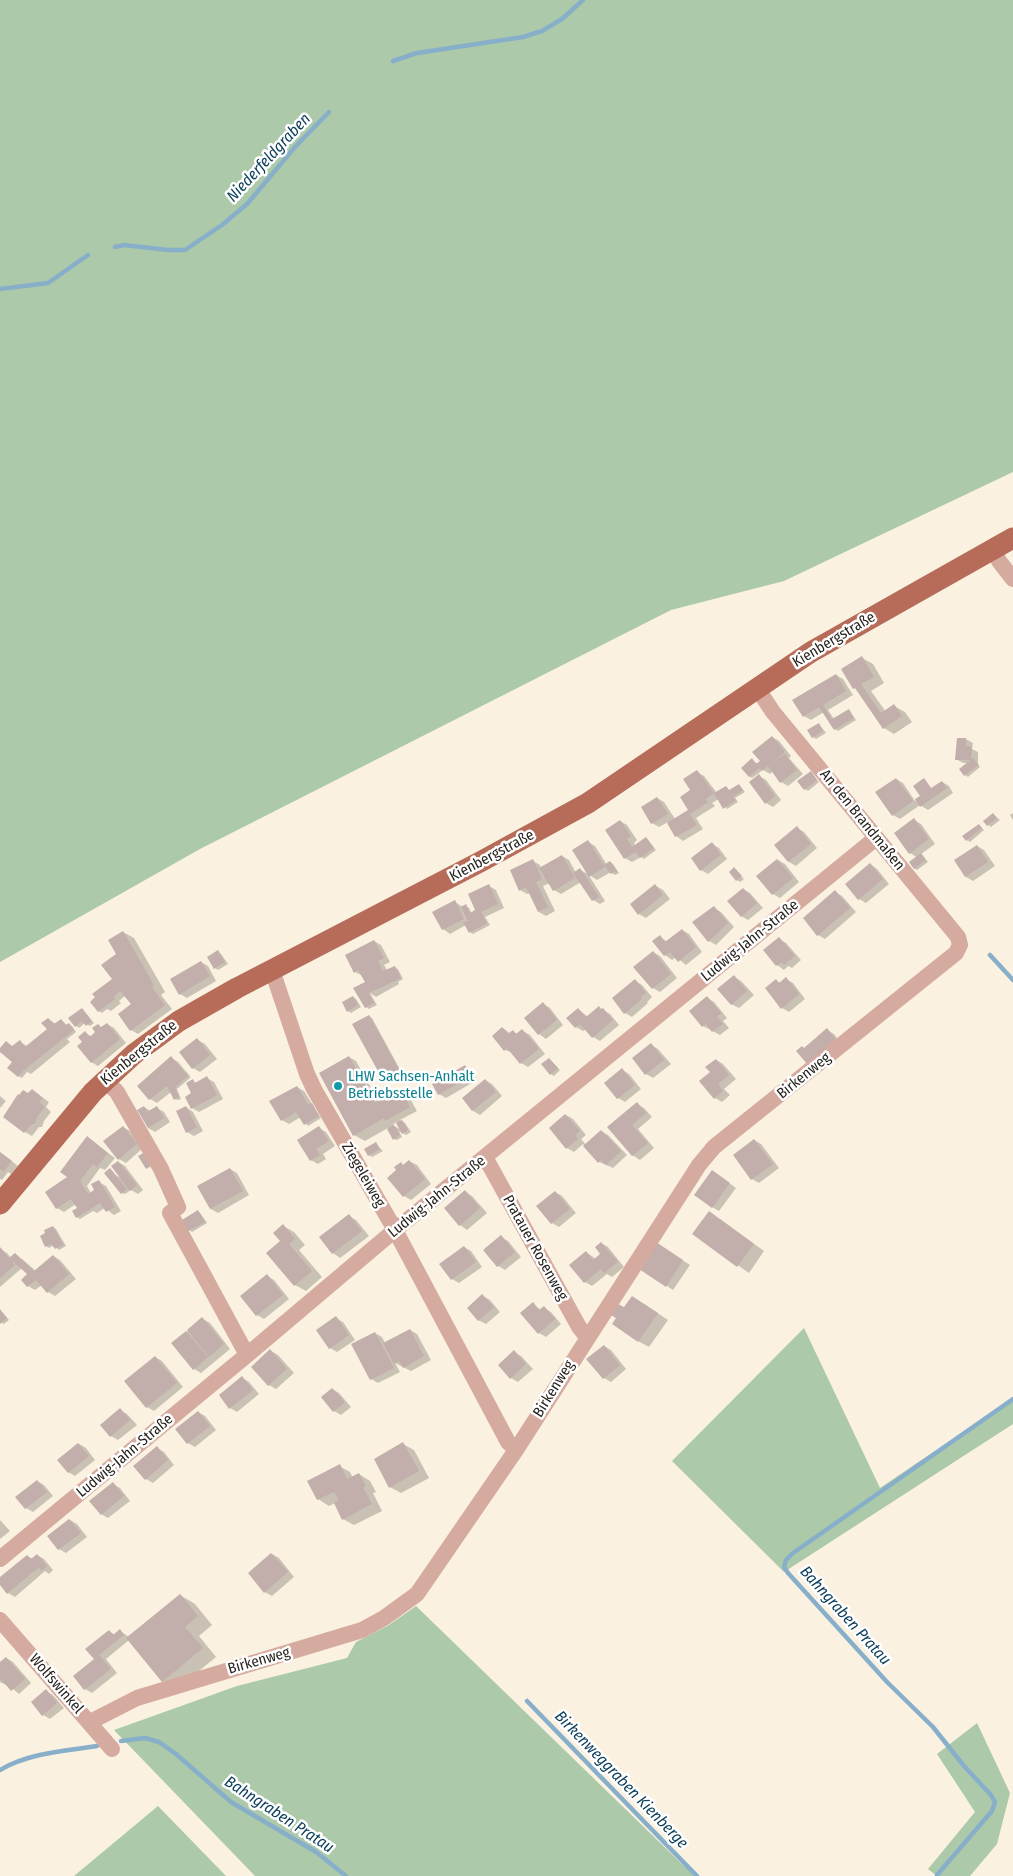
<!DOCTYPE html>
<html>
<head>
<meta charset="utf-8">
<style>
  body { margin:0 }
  canvas { display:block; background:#faf1e1 }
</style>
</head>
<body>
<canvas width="1013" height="1876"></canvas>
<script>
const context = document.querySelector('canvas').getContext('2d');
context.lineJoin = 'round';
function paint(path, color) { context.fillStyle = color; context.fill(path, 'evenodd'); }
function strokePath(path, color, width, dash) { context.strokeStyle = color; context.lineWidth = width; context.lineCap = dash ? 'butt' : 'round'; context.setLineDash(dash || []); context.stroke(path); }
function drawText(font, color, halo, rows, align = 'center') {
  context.font = font + ' "Fira Sans Condensed",sans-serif'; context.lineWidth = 5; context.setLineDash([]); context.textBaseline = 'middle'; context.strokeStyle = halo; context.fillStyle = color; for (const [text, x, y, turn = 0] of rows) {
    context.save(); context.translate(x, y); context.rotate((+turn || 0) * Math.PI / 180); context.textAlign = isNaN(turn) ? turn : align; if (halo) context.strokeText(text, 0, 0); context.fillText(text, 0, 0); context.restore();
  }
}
const green = new Path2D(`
  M0,0h1013v472l-229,109 -113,29 -471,239 -200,113z
  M804,1328l76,160 133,-90v26l-229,148 -112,-111z
  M416,1606l266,258 14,12h-441l-141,-146 123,-44 110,-28 9,-16 33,-17z
  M977,1723l33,70 -13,51 -27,32h-33l-9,-7 47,-57 -38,-58z
  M158,1806l68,70h-152z`);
const shadow = new Path2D(`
  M862,658l11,6 11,19 -13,8 15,21 8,-6 11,6 7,10 -18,12 -10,-6 -26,-38 -4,-2z
  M836,675l7,4 10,16 -25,15 6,9 15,-9 7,10 -18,11 -3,-2 -11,-17 -13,8 -7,-4z
  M819,724l7,9 -10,6 -3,-2z
  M772,737l7,4 12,15 -2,2 14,16 -15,12 -7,-4 -8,-11 -3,3 -7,-4 -11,8 -3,-2 3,-16 6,4 4,-3z
  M966,739l7,4 -1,6 6,3v12l2,3 -12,10 -3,-2 4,-12h-6l-7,-4z
  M697,772l7,4 13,17 9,-5 4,3 9,-6 6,7 -10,6 3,4 -11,7 -8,-10 -7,4 3,3 -19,12 7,11 -20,12 -7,-5 -8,-14 -9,5 -7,-4 5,-25 7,4 11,17 15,-9 2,-20z
  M811,773l8,9 -11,9 -3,-2z
  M759,776l7,4 15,20 -8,7 -7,-4z
  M896,779l7,4 12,18 7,-5 2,-16 8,9 10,-7 7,4 4,7 -25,17 -8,-5 -20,14 -7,-4z
  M1013,813v7l-3,-5z
  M994,815l6,5 -9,7 -3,-2z
  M914,820l7,4 14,20 -14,10 7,8 -11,8 -3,-2 4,-10 -8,-5z
  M620,821l7,4 10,15 -3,3 2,3 10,-8 10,12 -12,9 -3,-2 -9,5 -7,-4z
  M979,825l5,5 -14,12 -3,-2z
  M797,828l7,4 13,16 -21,18 -7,-4 -13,-17z
  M588,842l7,4 12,19 3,-3 3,2 6,9 -4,2 -4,-3 -14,8 -9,-6 17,27 -5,3 -7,-4 -12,-18 -20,12 -7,-4 -4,-7 -7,3 12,25 -9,5 -7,-4 -9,-19 -3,1 -7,-4 13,-29 7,4 1,3 21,-12 7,4 7,13 4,-3 10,5z
  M712,844l7,4 8,11 -19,15 -7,-4z
  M977,846l7,4 11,16 -22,15 -7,-4 -11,-16z
  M778,860l7,4 14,18 -19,16 -7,-4z
  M870,864l7,5 12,15 -23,19 -7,-4z
  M734,869l10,10 -4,3 -3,-2z
  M489,886l7,4 8,18 -19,9 5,8 -17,9 -3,-2 -4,-7 -16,9 -7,-5 12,-27 8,5 3,-1 3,2 3,6 5,-3z
  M656,886l7,4 7,9 -24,19 -7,-4z
  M743,889l7,4 13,15 -15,12 -7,-4z
  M835,892l7,4 14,16 -31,27 -7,-4z
  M714,908l7,4 13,15 -18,18 -7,-4z
  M682,930l7,4 13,18 -16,13 -10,-8 -4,3 -7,-5 -11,-14 6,-4 8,5z
  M123,932l11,6 31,54 -4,3 11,14 -34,25 -7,-4 2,-26 -7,-9 -7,6 2,2 -10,8 -4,-2 -5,4 -3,-2 13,-30z
  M779,939l7,4 15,17 -9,8 -4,-2 -4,4 -7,-5 -12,-15z
  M374,941l7,4 9,17 -6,3 3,5 8,-2 3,1 5,10 -5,3 1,2 -23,13 -6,-4 7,12 -8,4 -3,-2 1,-24 -4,-7 -8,-4z
  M218,952l3,2 7,10 -10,6 -3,-2z
  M653,952l7,4 17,22 -17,14 -7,-4z
  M201,962l7,4 8,15 -29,17 -7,-4z
  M734,977l7,4 13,14 -15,13 -8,-4z
  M786,979l7,4 12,16 -16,13 -7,-4 -6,-27 5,2z
  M635,981l7,4 10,12 -5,5 1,1 -16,14 -7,-4z
  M353,997l3,2 5,8 -10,6 -3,-2z
  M707,998l7,4 13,16 -4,3 6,7 -9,7 -17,-9 -12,-15z
  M543,1004l7,4 13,17 -17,14 -7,-5 -13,-16z
  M599,1008l11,6 9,11 -19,16 -7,-4 -7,-8 -3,2 -7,-4 2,-18 10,8z
  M82,1009l12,14 -4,3 -5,-3 -6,5 -3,-2z
  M369,1016l3,2 31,57 -14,8 -4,-2 -31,-56z
  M48,1019l8,5 5,-4 7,6 1,-1 3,1 4,6 -9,7 3,3 -39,32 -4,-2 -5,6 -4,-2v-8l-18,-18 13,-3 7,-5 7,4 21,-16z
  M107,1024l7,4 12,15 -28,23 -7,-4 -7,-20 1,-9 6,3 6,-4 1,-7 4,3z
  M503,1028l8,6 2,-2 5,2 5,-3 7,4 15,19 -17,13 -7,-4 -8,-10 -8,-3z
  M827,1030l7,4 9,12 -39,3z
  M198,1040l7,4 12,15 -17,13 -7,-4z
  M651,1045l7,4 13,15 -18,14 -7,-4z
  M349,1057l7,4 23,41 22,-11 7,4 9,16 -17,9 5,3 6,9 -5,3 -7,-4 3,6 -5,3 -3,-1 -6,-11 -23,13 -11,-6zM396,1122l5,8 -8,-5z
  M171,1058l7,4 12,14v2l-13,11 4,10 -3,1 -3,-1 -4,-7 -14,11 -7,-4 -11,-13z
  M549,1059l11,11 -6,6 -3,-2z
  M716,1060l7,4 13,15 -12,10 6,6 -8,7 -7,-4 -3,-26z
  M465,1066l7,4 5,10 -31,18 -7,-4z
  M622,1070l7,4 12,15 -16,13 -7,-4z
  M207,1078l7,4 9,17 -24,13 -7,-4v-27l5,2z
  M485,1080l7,4 10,12 -22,19 -7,-4 -10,-13z
  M297,1087l7,4 17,27 -13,8 -7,-9 -12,7 -7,-4z
  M32,1090l17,12 -3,5 5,5 -7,9 -2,6h-3l-7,9 -7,-4 4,-38z
  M0,1096l6,5 -6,7z
  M637,1104l7,4 8,9 -14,12 16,19 -14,12 -8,-5 -23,-27z
  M144,1107l7,4 6,-3 7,4 6,10 -15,10 -7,-4z
  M186,1107l7,5 10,19 -9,5 -7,-4z
  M566,1115l7,4 13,16 -5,4 5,6 15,-14 7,4 19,20 -14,13 -14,-6 -16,-18 -9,8 -7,-4z
  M123,1127l7,4 13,17 -17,15 -7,-4z
  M319,1128l7,4 9,14 -12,8 3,5 -8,5 -7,-4z
  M87,1138l28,20 -10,12 -5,-2 -13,18 4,7 5,-2 3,-9 7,4 15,25 -7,4 -9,-7 -8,5 -4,-2 -13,8 -3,-2 2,-9 -3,-4 -12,8 -7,-4 12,-31z
  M754,1140l7,4 18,24 -20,15 -7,-4 -18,-24z
  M376,1144l7,7 -11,6 -3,-2z
  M0,1152l18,14 -7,8 -3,-2 -6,8 -2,-1z
  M409,1161l8,4 14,19 -20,16 -7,-4 -15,-18 9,-8 3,-6 3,2z
  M118,1162l7,4 18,24 -5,4 -7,-4 -6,4 -3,-1 -12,-23 8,7 1,-2z
  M230,1169l7,4 12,22 -31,18 -7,-4 -12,-23z
  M719,1176l17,12 -17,23 -7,-4z
  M465,1192l7,4 15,17 -20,17 -7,-5 -15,-17z
  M555,1192l7,4 14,17 -17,14 -7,-4z
  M198,1212l3,2 6,9 -15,9 -3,-2z
  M349,1216l7,4 13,16 -29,22 -7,-5 -12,-16z
  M720,1219l44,32 -15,22 -56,-39z
  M283,1226l11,6 11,13 -6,5 23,27 -16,14 -11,-6 -13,-44z
  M53,1227l3,2 10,17 -7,4 -5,-5 -5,3 -3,-2z
  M501,1237l7,4 13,16 -16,13 -7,-4 -13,-16z
  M601,1243l7,4 16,20 -12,10 -5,-3 -15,12 -7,-4 -14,-17 15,-13 10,7 6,-5z
  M464,1247l7,4 11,16 -23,16 -7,-4z
  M664,1248l26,17 -17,25 -6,-4z
  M0,1249l7,4 4,5 4,-3 7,4 14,12 17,-15 7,4 16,19 -21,17 -7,-4 -6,-7 -7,5 -7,-4v-12l-6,-6 -22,19z
  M267,1276l7,4 15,19 -25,20 -7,-4z
  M483,1296l7,4 10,12 -14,12 -8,-4z
  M533,1304l8,6 3,-2 7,4 10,12 -15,13 -7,-4z
  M644,1304l24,16 -19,27 -11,-6 -13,-32z
  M0,1309l9,11 -5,4 -4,-2z
  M336,1318l7,4 12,18 -18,12 -7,-4z
  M203,1319l7,4 20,26 -29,24 -7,-4 -21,-26z
  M410,1330l7,4 14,26 -20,11 -16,-8 5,9 -22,11 -7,-4 4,-46 7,4 3,6z
  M604,1346l7,4 15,19 -15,13 -7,-4z
  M271,1351l7,4 16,18 -18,16 -7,-4z
  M514,1352l7,4 12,13 -15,13 -7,-4z
  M155,1357l7,4 21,26 -29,24 -7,-4z
  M242,1378l7,4 10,12 -22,18 -7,-4z
  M332,1389l7,4 12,14 -10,8 -7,-4 -12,-13z
  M120,1410l7,4 10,11 -19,15 -7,-4 -9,-11z
  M198,1412l7,4 11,14 -21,17 -7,-4z
  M79,1444l7,4 9,12 -20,16 -7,-4z
  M403,1444l11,6 15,28 -28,15 -11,-6z
  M157,1448l7,4 10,13 -21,18 -7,-4z
  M339,1466l11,6 3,6 6,-4 11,7 6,11 -3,1 9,18 -28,14 -11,-6 -8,-16 -6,3 -11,-7z
  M37,1481l7,4 9,11 -20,16 -7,-4z
  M113,1484l7,4 10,13 -22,17 -7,-4z
  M0,1520l10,11 -10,8z
  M70,1520l7,4 10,13 -21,16 -7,-4 -10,-13z
  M272,1554l7,4 15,19 -22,19 -7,-4z
  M37,1555l7,4 9,11 -4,4 -4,-3 -30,26 -7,-4 -8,-10v-5l27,-22 6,3z
  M180,1595l15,9 17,21 -13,11 17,21 -39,32 -15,-8 -33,-41 -23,19 11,14 -25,20 -7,-4 10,-30 14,-28 6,4 5,-4 9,6z
  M6,1658l7,4 18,21 -12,11 -12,-10 -1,1 -6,-3v-18z
  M46,1691l7,4 11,13 -14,11 -7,-4z`);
const stream = new Path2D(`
  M393,61l24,-8 106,-16 19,-6 20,-12 21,-19
  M115,247l9,-2 44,5h17l37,-25 25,-21 48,-57 34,-35
  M0,289l48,-6 40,-28
  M990,955l23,25
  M527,1701l170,175
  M121,1741l24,-3 14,4 17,12 55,48 85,50 30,24
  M0,1770c29,-17 64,-19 97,-24
  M937,1875l55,-64 3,-9 -4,-7 -27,-29 -31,-39 -46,-45 -99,-109 -4,-6 2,-7 7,-7 220,-154`);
const building = new Path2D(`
  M862,656l12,21 -13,7 20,29 13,-9 8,12 -19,13 -28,-41 -2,1 -12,-20z
  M836,674l10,17 -23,14 9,14 17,-10 5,9 -20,12 -15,-23 -16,10 -11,-17z
  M819,723l4,8 -11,7 -5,-8z
  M772,736l13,16 -14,11 14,-9 12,16 -17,13 -12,-17 -6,5 -2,-3 -11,9 -8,-9 11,-10 4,6 4,-3 -8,-9z
  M957,738h9v8l6,1 -1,13h-16z
  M973,758l5,7 -14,11 -5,-7z
  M697,770l17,23 -8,6 2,3 -18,12 7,11 -22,12 -8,-14 21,-13 -8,-13 10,-7 -7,-11z
  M811,771l6,9 -13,10 -7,-9z
  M759,774l16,22 -10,8 -16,-22z
  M896,778l17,23 -21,15 -17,-24z
  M924,778l7,10 11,-7 5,7 -27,19 -5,-8 5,-3 -7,-10z
  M739,784l4,6 -10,7 3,3 -13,9 -9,-16 12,-7 3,4z
  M657,797l11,17 -17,10 -10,-17z
  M993,813l4,5 -10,8 -4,-5z
  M914,818l15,21 -20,15 -15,-21z
  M620,820l11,16 -4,3 5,8 14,-10 8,11 -14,10 -4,-6 -12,7 -19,-29z
  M979,824l3,4 -16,13 -4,-5z
  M797,826l14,18 -23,18 -14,-17z
  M588,840l17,27 -16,10 -17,-27z
  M712,842l9,13 -21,16 -9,-13z
  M977,845l11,17 -23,15 -11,-17z
  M921,853l5,7 -12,9 -5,-7z
  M562,855l13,23 -22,13 -14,-23z
  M533,859l9,20 -6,3 12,25 -10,5 -12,-25 -7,4 -9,-21z
  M777,859l16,19 -21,17 -16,-19z
  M610,861l7,10 -6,3 -7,-9z
  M870,863l13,16 -25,21 -13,-16z
  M734,867l8,9 -6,5 -7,-9z
  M580,868l19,29 -7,4 -19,-28z
  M489,884l9,20 -17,8 6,11 -18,10 -6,-11 5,-1 -7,-14 5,-3 4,9 5,-3 -7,-16z
  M655,884l8,11 -25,20 -8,-11z
  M743,888l14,15 -16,14 -14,-16z
  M835,890l15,18 -33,28 -14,-18z
  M455,900l9,19 -22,11 -10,-18z
  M714,906l14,17 -20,19 -16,-20z
  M682,929l14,18 -18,15 -8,-10 -6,4 -12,-15 8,-6 5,7z
  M123,931l31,54 -2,2 13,18 -35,26 -12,-17 13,-10 -11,-13 -7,6 2,2 -17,13 -8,-10 5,-5 -3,-3 20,-15 -11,-14 15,-11 -8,-14z
  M779,937l16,19 -11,9 -2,-3 -6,4 -13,-16z
  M374,940l10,18 -6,3 5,10 12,-5 6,12 -32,15 5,10 -9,5 -12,-20 12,-6 -7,-12 -4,3 -9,-18z
  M218,950l7,12 -11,7 -7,-12z
  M653,951l18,23 -19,15 -19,-22z
  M201,961l9,15 -31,19 -9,-16z
  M734,975l13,16 -16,14 -14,-16z
  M786,977l13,17 -18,15 -16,-21 11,-9 3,4z
  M635,979l11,14 -5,4 1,2 -18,15 -12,-16z
  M353,996l5,9 -11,7 -5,-10z
  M707,996l14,17 -4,4 6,7 -11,8 -6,-8 -4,3 -13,-16z
  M543,1002l14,18 -19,15 -14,-17z
  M599,1006l2,3 2,-1 10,12 -21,18 -12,-14 -5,4 -9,-10 12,-10 8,9z
  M82,1008l10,13 -6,5 -4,-5 -7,6 -7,-9z
  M369,1015l32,58 -17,9 -32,-58z
  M48,1018l6,6 7,-5 5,6 3,-2 5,7 -51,41 -5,6 -11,-9 5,-6 -12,-10v-4l6,-7 6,5 8,-6 5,7 22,-18 -6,-6z
  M107,1023l13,16 -29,24 -14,-17 5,-4 -4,-5 7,-6 5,6 5,-5 -3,-4 6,-4 3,3z
  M502,1027l6,7 5,-4 3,4 6,-5 17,20 -19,15 -13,-16 -3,3 -12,-15z
  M827,1028l10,13 -29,24 -12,-14 6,-5 2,2z
  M197,1038l13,17 -18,14 -13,-17z
  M651,1043l13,17 -19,15 -13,-17z
  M171,1056l17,20 -13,11 4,10 -5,3 -7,-14 -18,14 -12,-14z
  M349,1056l26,47 26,-14 9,18 -25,14 -1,-3 -31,18 -34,-63z
  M549,1058l9,10 -8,7 -9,-11z
  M716,1059l13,16 -11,9 5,7 -9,8 -15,-18 11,-9 -5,-5z
  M465,1065l6,11 -33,19 -6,-11z
  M622,1068l13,17 -18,14 -13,-16z
  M207,1076l10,19 -26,14 -6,-12 6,-4 -5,-10 7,-4 2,4z
  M485,1079l11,13 -24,19 -10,-13z
  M297,1086l11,19 4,-2 7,13 -15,9 -8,-13 -15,9 -12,-20z
  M32,1089l11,9 -4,4 6,5 -8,10 -2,7h-3l-8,9 -21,-16 15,-23 1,1 4,-5 5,3z
  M637,1102l9,11 -14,12 16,18 -16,13 -25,-29z
  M144,1106l3,6 10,-6 7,12 -16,10 -11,-18z
  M186,1106l11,21 -11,6 -10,-22z
  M565,1114l15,17 -5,4 3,4 -12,10 -17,-21z
  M402,1120l6,10 -6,4 -6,-11z
  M394,1125l6,10 -7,5 -6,-11z
  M123,1126l14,18 -19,16 -15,-19z
  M319,1126l10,15 -13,8 4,6 -10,6 -13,-21z
  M601,1130l20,21 -15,14 -5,-5 -3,3 -15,-17z
  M87,1136l21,17 -11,14 -4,-3 -13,17 8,13 6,-4 -3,-6 8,-4 16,27 -9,5 -6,-9 -24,15 -4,-7 5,-3 -6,-9 -15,10 -11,-17 22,-15 -7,-5z
  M754,1139l19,25 -22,16 -18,-25z
  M376,1142l4,7 -12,7 -4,-7z
  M147,1151l8,13 -9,5 -8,-13z
  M0,1152l12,9 -8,10 -4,-2z
  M409,1160l16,19 -22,18 -16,-19 9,-8 -2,-3 7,-5 2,3z
  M118,1161l19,24 -7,6 -19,-25z
  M110,1168l17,21 -6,5 -17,-21z
  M230,1168l13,23 -33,18 -13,-23z
  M712,1170l18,13 -18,25 -18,-13z
  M465,1190l15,18 -21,18 -15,-18z
  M555,1191l15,18 -19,15 -15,-18z
  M198,1210l7,12 -17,9 -6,-11z
  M709,1211l45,33 -17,23 -45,-33z
  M349,1214l13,17 -30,23 -13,-17z
  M283,1224l12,15 -6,5 23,27 -18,15 -28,-33 14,-12 -7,-8z
  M53,1226l10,19 -8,4 -4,-5 -6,3 -5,-11 5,-3 -1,-3z
  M501,1235l14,17 -18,15 -14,-17z
  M601,1242l17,20 -14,11 -3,-4 -17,14 -15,-18 17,-14 7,9 7,-6 -5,-7z
  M656,1242l27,18 -17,27 -27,-18z
  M464,1246l12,16 -25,18 -12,-16z
  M0,1247l15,18 -15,13z
  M15,1253l19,18 19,-16 16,19 -22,19 -11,-13 -9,7 -6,-7 6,-6 -18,-16z
  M267,1274l16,21 -27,21 -16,-20z
  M482,1294l12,13 -16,14 -11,-13z
  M632,1296l26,17 -20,29 -26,-18 4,-6 -5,-3 7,-11 6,3z
  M533,1302l6,8 5,-4 11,13 -17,15 -18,-21z
  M0,1310l7,8 -7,6z
  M336,1316l13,19 -20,14 -13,-19z
  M202,1317l22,27 -15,13 -22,-27z
  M410,1329l14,27 -21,12 -4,-7 -5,3 -11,-21z
  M186,1331l22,26 -15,13 -22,-27z
  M375,1332l19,36 -24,12 -19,-36z
  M604,1345l16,20 -17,14 -17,-20z
  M270,1349l17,20 -19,17 -17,-19z
  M514,1350l12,14 -16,15 -12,-14z
  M155,1356l22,27 -31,25 -22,-27z
  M242,1376l11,14 -24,19 -10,-14z
  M332,1388l13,14 -12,10 -12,-15z
  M120,1408l10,12 -20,17 -10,-12z
  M198,1411l12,15 -23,18 -12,-15z
  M403,1442l16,29 -30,17 -15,-29z
  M78,1443l11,13 -21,17 -11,-13z
  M157,1446l11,14 -23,20 -12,-14z
  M340,1464l7,15 12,-6 7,13 -3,1 9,17 -30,16 -8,-17 5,-3 -5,-8 -17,8 -10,-19z
  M37,1480l10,12 -22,17 -10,-12z
  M113,1482l11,14 -23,19 -12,-14z
  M69,1519l12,14 -23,17 -11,-14z
  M271,1553l17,19 -24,21 -16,-20z
  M37,1554l10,12 -5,5 -3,-4 -32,27 -7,-9v-8l27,-22 4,4z
  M180,1594l18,22 -13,11 18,21 -41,34 -36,-44z
  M120,1629l4,6 -25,20 12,14 -27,21 -11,-14 21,-17 -9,-10 24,-19 4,5z
  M6,1657l19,22 -14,12 -10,-12 -1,1v-18z
  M46,1689l11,14 -15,13 -11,-14z`);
const minor = new Path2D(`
  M993,549l6,12 14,18
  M272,970l35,104 7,15 81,141 113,212 8,8
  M105,1080l12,12 44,77 17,38 -8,6 77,142
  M485,1157l94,170 8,10
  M0,1559l247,-204 148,-125 481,-392
  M0,1620l112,129
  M90,1722l47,-24 225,-68 22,-12 33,-24 99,-144 183,-285 15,-18 242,-194 4,-8 -2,-8 -185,-225 -16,-24`);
const major = new Path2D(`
  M0,1204l93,-112 41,-38 45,-33 58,-33 243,-126 108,-59 223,-151 202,-114`);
const markers = [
  [338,1086,5,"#0f9aa8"]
];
const streetNames = [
  ["Kienbergstraße",834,640,-31],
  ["An den Brandmaßen",862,820,51],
  ["Kienbergstraße",492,856,-28],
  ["Ludwig-Jahn-Straße",750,941,-39],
  ["Kienbergstraße",139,1053,-39],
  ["Birkenweg",804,1076,-39],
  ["Ziegeleiweg",363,1175,60],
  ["Ludwig-Jahn-Straße",437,1197,-39],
  ["Pratauer Rosenweg",535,1248,61],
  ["Birkenweg",554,1389,-58],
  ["Ludwig-Jahn-Straße",125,1456,-40],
  ["Birkenweg",259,1661,-16],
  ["Wolfswinkel",56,1684,49]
];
const cultureNames = [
  ["LHW Sachsen-Anhalt",348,1077],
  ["Betriebsstelle",348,1094]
];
const waterNames = [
  ["Niederfeldgraben",269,158,-47],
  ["Bahngraben Pratau",845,1616,48],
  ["Birkenweggraben Kienberge",621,1780,46],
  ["Bahngraben Pratau",279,1815,33]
];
paint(green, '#acc9a9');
paint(shadow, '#0003');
strokePath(stream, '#88afca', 4.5);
paint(building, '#c2aeaa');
strokePath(minor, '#d5aa9f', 16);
strokePath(major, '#b66c58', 21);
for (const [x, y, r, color] of markers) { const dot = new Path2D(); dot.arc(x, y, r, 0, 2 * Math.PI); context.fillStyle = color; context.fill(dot); strokePath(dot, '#fff', 2); }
drawText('15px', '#231f1a', '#fff', streetNames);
drawText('15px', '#0d838f', '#fff', cultureNames, 'left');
drawText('italic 16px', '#0e405c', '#fff', waterNames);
</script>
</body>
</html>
